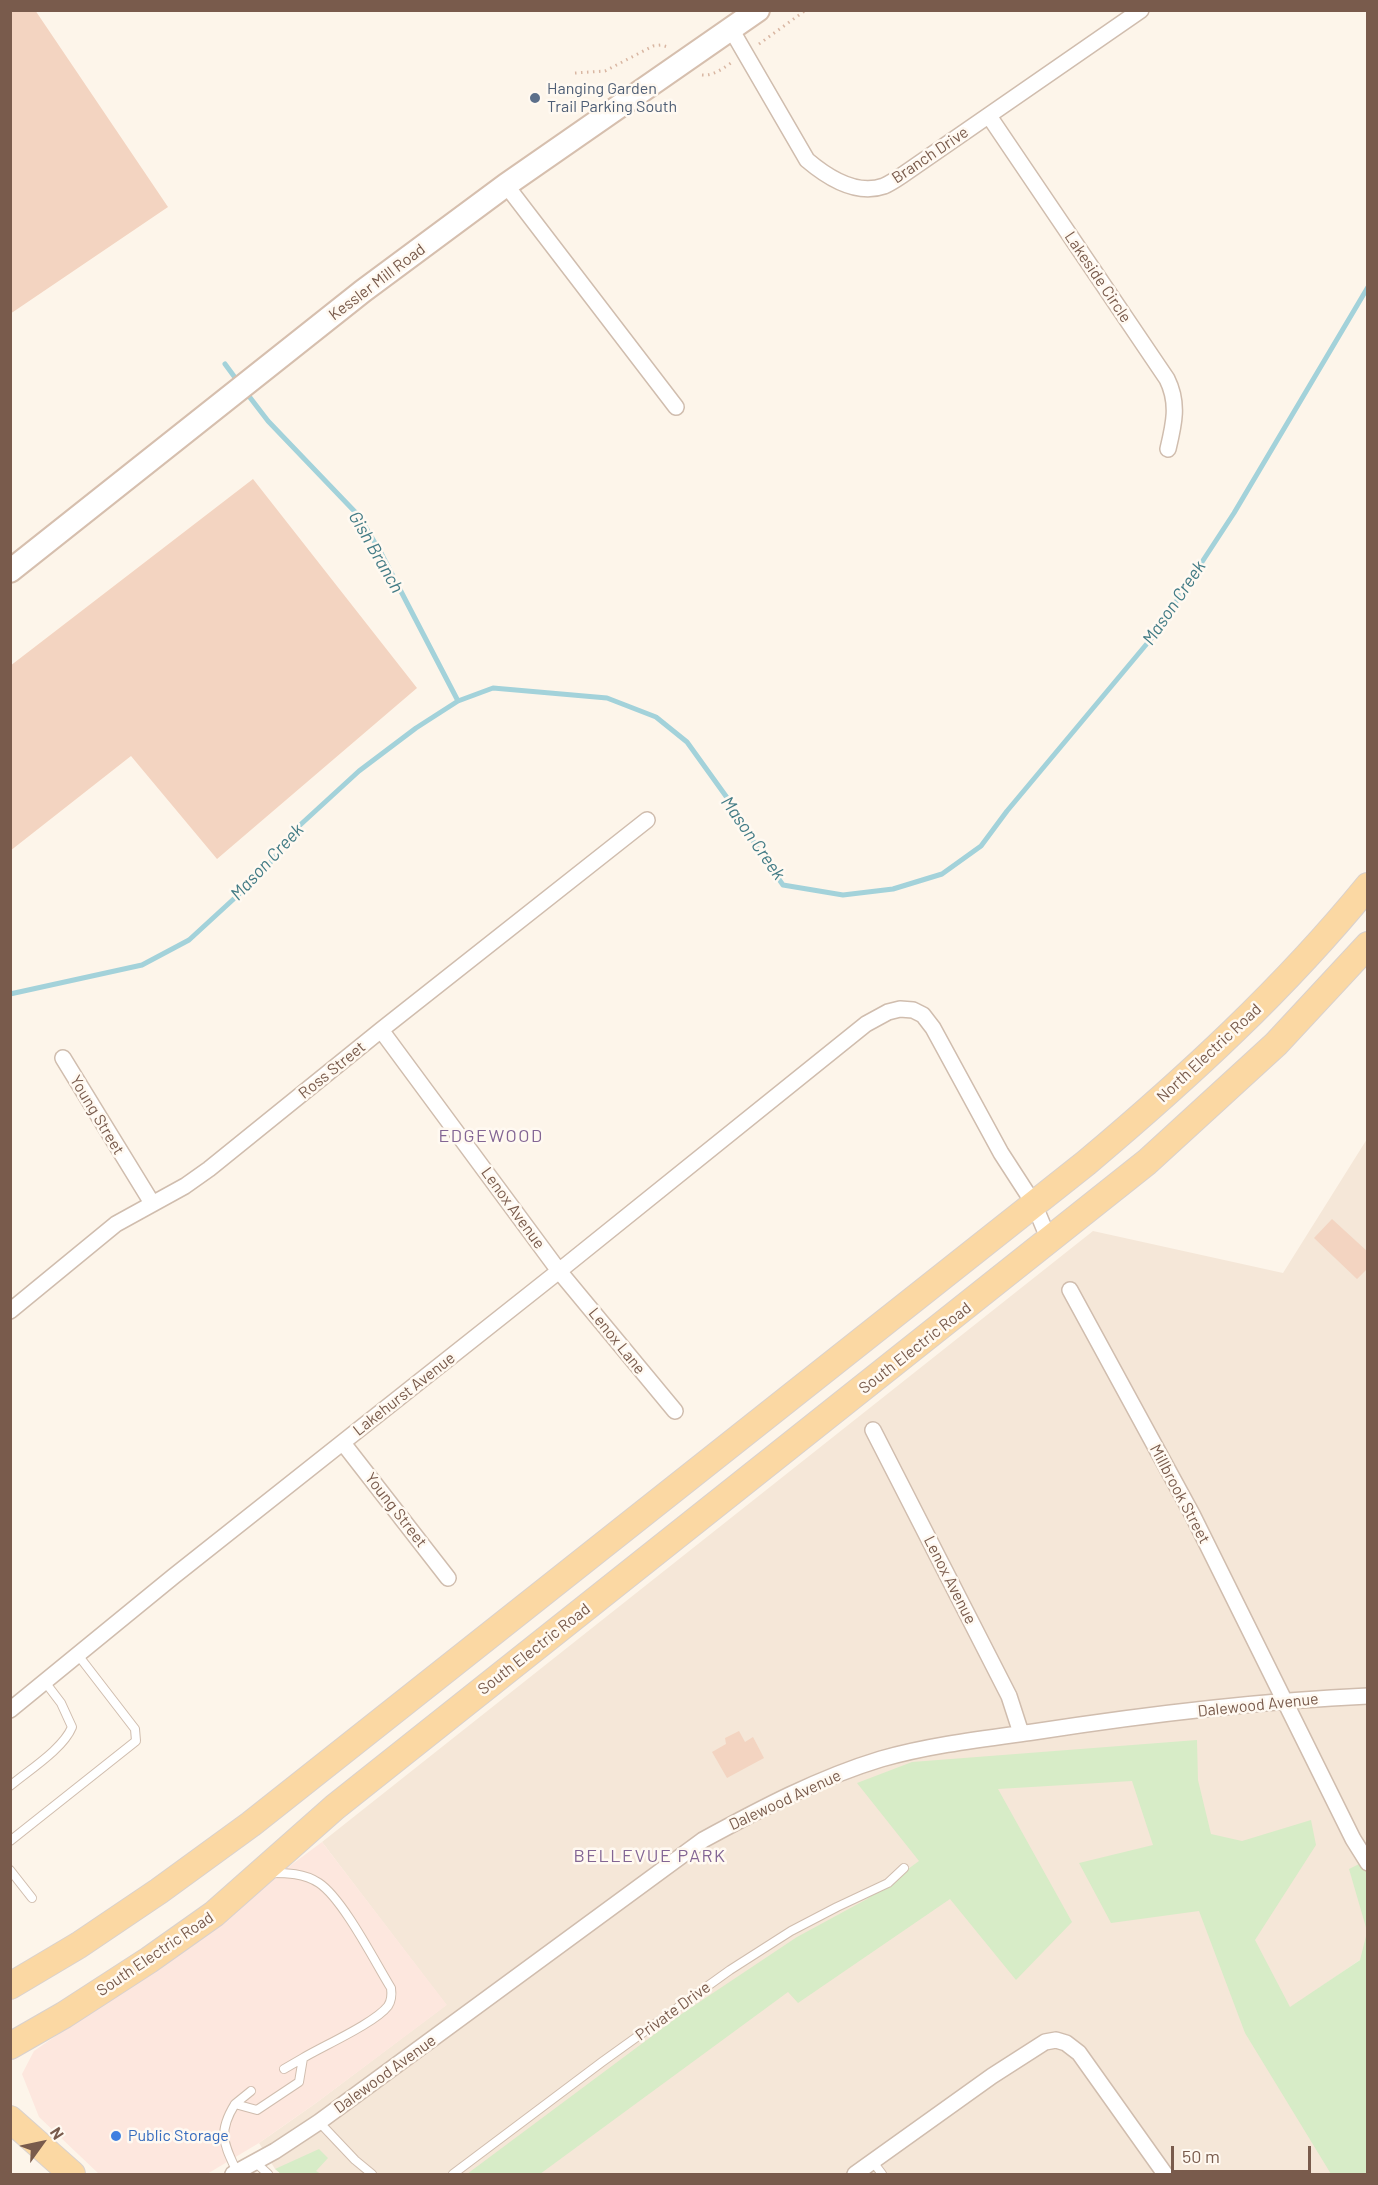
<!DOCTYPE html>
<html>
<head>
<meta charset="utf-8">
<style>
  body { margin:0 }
  #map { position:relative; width:1378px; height:2185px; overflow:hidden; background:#fdf5ea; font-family:Barlow,sans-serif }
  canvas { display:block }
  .frame { position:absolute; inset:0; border:12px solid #795b4c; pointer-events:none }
  .north { position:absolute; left:12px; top:2113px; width:60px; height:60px; -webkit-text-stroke:4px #fff9f1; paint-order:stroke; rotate:57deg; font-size:16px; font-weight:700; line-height:24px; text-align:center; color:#795b4c }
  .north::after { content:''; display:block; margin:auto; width:21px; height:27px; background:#795b4c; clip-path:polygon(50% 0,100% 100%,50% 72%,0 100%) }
  .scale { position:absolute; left:1171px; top:2146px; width:140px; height:27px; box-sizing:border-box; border:3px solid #795b4c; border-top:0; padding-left:8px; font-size:18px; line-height:21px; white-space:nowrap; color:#795b4c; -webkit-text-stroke:4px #fff9f1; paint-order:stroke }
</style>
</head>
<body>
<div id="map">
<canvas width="1378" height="2185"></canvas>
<div class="frame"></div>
<div class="north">N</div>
<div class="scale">50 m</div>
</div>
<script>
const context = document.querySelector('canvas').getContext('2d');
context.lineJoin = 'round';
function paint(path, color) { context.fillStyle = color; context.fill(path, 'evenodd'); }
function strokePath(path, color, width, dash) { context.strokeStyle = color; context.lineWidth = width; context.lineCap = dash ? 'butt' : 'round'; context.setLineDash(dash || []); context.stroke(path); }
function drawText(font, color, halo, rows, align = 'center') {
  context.font = font + ' Barlow,sans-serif'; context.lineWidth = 5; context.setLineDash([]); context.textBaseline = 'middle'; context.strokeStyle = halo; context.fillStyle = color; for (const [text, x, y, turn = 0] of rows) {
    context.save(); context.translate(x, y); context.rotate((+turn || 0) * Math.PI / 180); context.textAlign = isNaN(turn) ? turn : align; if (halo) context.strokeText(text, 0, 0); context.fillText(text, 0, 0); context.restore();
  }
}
const residential = new Path2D(`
  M1367,1139v816l-97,67 97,152h-1086l-6,-5 -16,-26 57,-40 130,-98 -124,-163 771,-611 190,42z`);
const commercial = new Path2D(`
  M322,1842l125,163 -131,98 -57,40 -52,31h-108l-60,-57 -17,-43 12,-23 115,-80z`);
const green = new Path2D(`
  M1197,1740l1,40 13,54 31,7 69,-21 5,25 -61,95 35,67 70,-47 7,-28v242h-36l-86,-141 -46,-122 -88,12 -32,-60 74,-18 -21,-64 -134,8 74,133 -56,58 -66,-81 -152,104 -10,-11 -248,182h-73l216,-161 114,-76 70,-38 52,-38 -62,-78 55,-21z
  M1367,1860v71l-18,-62z
  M319,2149l9,9 -12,13 5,3h-40l-6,-5z`);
const stream = new Path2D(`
  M225,364l14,19
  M245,391l23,30 91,95 22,37 77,148
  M10,994l132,-29 47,-25 73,-67 37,-47 60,-55 57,-43 42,-27 35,-13 114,10 49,19 31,25 41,57 33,55 22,31 60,10 50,-6 49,-15 39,-28 26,-35 148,-177 79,-121 134,-226`);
const building = new Path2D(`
  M10,10h25l133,197 -158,107z
  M253,479l164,209 -200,171 -86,-103 -121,95v-185z
  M1332,1219l36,33v16l-11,11 -43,-41z
  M739,1731l6,11 8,-5 11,21 -37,20 -15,-26 14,-8 -1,-6z`);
const path = new Path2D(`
  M759,44l47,-34
  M575,73l30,-2 48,-25 8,-1 7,2
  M702,75c11,1 20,-6 29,-12`);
const lane = new Path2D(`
  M10,1786c19,-16 53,-37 62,-59l-11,-24 -16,-21
  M10,1841l126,-100 -1,-12 -57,-74
  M10,1870l22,28
  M284,2069l19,-11
  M235,2104l16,-13
  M319,2122l36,38 17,14
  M255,2162l13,12
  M873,2162l9,12
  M237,2172c-13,-28 -20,-39 -2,-68l22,6 42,-28 4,-24c20,-12 72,-35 85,-52 4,-6 4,-11 3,-18 -16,-26 -48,-89 -72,-105 -15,-10 -32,-10 -49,-10
  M453,2174l149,-112 128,-92 61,-39 46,-24 51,-24 16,-15`);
const street = new Path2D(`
  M731,29l76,131c20,17 49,36 77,26 7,-3 14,-8 20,-12l237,-164
  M989,116l178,263c12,24 7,45 1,70
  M506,185l170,222
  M381,1030l178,241 116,140
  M63,1058l89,145
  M1070,1290l122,224 161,325 15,24
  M10,1311l106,-87 69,-38 24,-17 172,-139 266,-210
  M873,1430l136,266 12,37
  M343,1443l105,135
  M10,1710l164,-134 385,-305 307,-247 22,-12 12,-3 13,1 10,5 10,13 68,125 33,51 15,36
  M233,2174l42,-23 44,-29 384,-282c57,-31 115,-62 178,-81 49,-14 101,-20 152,-27 110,-17 223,-31 335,-36
  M855,2174l137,-98 53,-34 11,-2 10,3 13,10 86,121`);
const secondary = new Path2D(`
  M10,571l353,-280 143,-106 252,-175`);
const primary = new Path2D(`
  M10,1986l69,-41 80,-54 92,-67 835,-661c101,-85 198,-174 282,-277
  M10,2046l54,-31 85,-55 65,-46 121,-107 812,-645 129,-118 92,-99
  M10,2119l62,55`);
const markers = [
  [535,98,6,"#5c6f8a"],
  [116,2136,6,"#3f7fe0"]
];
const serviceNames = [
  ["Hanging Garden",547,89],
  ["Trail Parking South",547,107]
];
const streetNames = [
  ["Branch Drive",930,155,-34],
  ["Lakeside Circle",1098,277,56],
  ["Kessler Mill Road",377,282,-37],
  ["North Electric Road",1209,1053,-43],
  ["Ross Street",332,1070,-39],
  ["Young Street",97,1115,59],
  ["Lenox Avenue",513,1208,54],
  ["Lenox Lane",617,1341,51],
  ["South Electric Road",915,1348,-38],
  ["Lakehurst Avenue",404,1394,-38],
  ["Millbrook Street",1180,1494,62],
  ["Young Street",396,1510,52],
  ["Lenox Avenue",950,1580,63],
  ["South Electric Road",534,1649,-38],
  ["Dalewood Avenue",1258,1705,-6],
  ["Dalewood Avenue",785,1800,-25],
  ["South Electric Road",155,1954,-34],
  ["Private Drive",673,2011,-36],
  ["Dalewood Avenue",385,2074,-36]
];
const shopNames = [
  ["Public Storage",128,2136]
];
const waterNames = [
  ["Gish Branch",376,552,60],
  ["Mason Creek",1174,603,-56],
  ["Mason Creek",753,838,55],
  ["Mason Creek",267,862,-47]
];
const neighbourhoodNames = [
  ["EDGEWOOD",491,1136],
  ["BELLEVUE PARK",650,1856]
];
paint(residential, '#f5e7d8');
paint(commercial, '#fde7de');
paint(green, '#d7ecc7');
strokePath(stream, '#a3d2da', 5);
paint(building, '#f3d4c1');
strokePath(lane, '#d0bdae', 10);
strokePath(street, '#d0bdae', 18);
strokePath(secondary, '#d6bfae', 26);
strokePath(primary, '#d9d1cd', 28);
strokePath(path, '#d9b7a3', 3, [1.5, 4.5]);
strokePath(lane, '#fff', 8);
strokePath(street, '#fff', 15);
strokePath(secondary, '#fff', 22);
strokePath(primary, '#fbd8a3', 26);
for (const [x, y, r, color] of markers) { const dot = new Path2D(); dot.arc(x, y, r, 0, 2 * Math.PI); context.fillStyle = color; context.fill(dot); strokePath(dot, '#fff9f1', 2); }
drawText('16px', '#4e5e75', '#fff9f1', serviceNames, 'left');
drawText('16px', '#795b4c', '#fff9f1', streetNames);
drawText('16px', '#366cbe', '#fff9f1', shopNames, 'left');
drawText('italic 18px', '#427b85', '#fff9f1', waterNames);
context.letterSpacing = '1.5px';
drawText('18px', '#836594', '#fff9f1', neighbourhoodNames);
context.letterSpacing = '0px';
</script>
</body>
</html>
